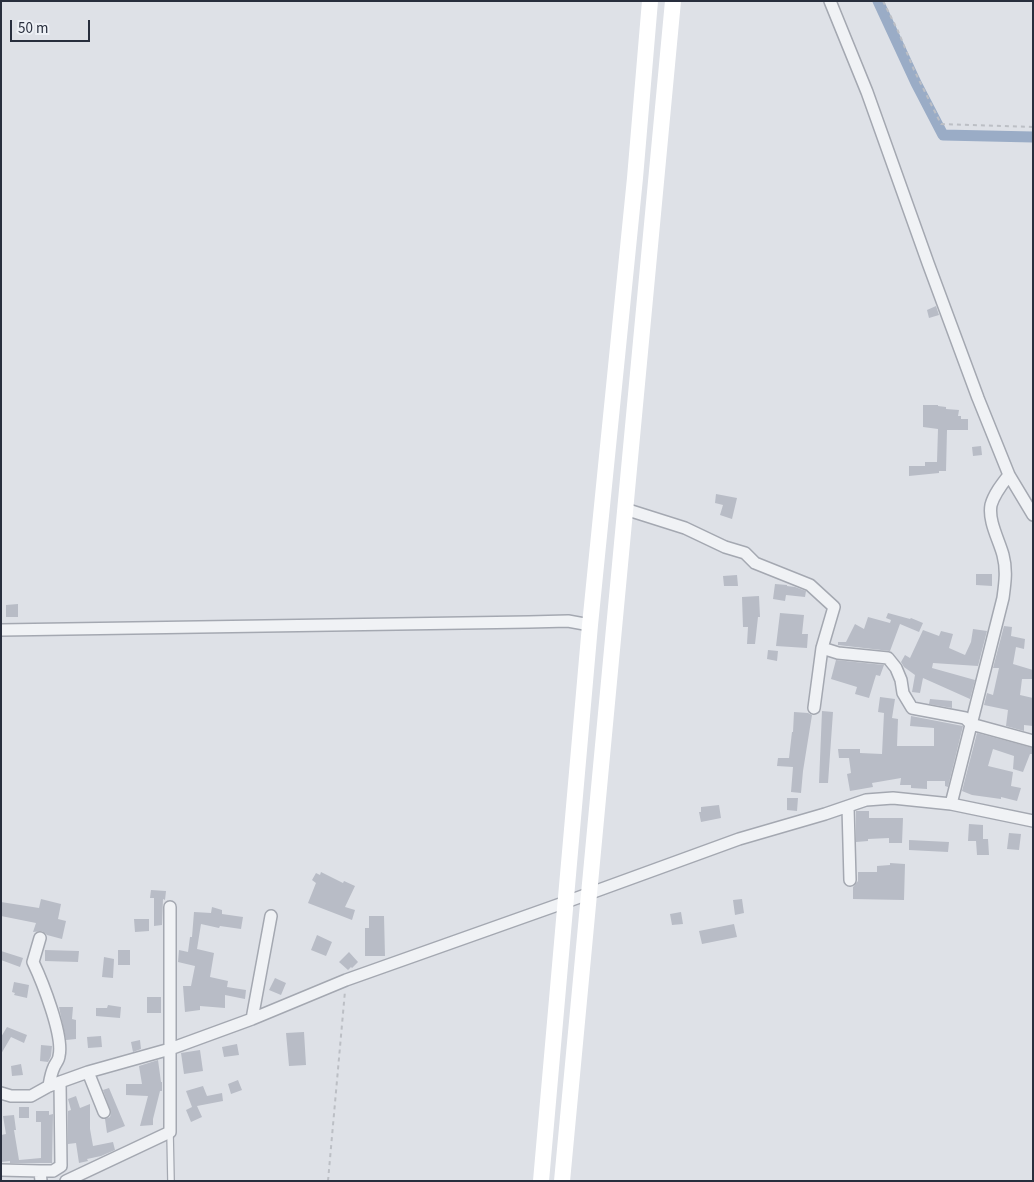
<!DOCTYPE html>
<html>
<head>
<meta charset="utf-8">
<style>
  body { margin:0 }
  #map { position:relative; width:1034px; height:1182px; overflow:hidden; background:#dee1e7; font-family:"Source Sans 3",sans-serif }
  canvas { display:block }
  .frame { position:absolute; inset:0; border:2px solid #282e3d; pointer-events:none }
  .scale { position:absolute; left:10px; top:20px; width:80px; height:22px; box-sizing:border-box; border:2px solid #282e3d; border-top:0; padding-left:6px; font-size:15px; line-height:18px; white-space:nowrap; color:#282e3d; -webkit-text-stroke:4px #edf0f5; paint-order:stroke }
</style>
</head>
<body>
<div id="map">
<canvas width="1034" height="1182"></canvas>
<div class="frame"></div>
<div class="scale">50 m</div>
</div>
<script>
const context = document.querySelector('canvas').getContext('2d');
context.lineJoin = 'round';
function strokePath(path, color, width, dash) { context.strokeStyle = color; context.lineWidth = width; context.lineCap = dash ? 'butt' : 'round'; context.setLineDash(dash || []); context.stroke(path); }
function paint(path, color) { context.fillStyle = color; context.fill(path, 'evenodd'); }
const canal = new Path2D(`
  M878,1l38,82 27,52 90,2`);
const building = new Path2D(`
  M936,306l3,9 -10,3 -2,-8z
  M923,405h15v1l8,1v2l13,1 -1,6h3v3h7v11h-21l-1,41h-7v2l-30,3v-10h16v-4h12l1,-33 -15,-2z
  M981,446l1,9 -9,1 -1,-9z
  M716,494l21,4 -5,21 -12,-4 3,-10 -8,-2z
  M976,574h16v12l-16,-1z
  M737,575l1,11h-14l-1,-10z
  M775,584l12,1v1l8,1 11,4 -1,6 -19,-2 -1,6 -12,-2z
  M759,596l1,21h-2l-3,27h-8l1,-17h-5l-1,-30z
  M18,604v13h-12v-12z
  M780,613l24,2 -2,19h6l-1,14 -31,-2z
  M888,613l22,6 1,-1 12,5 -4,9 -19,-8 -10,27 -52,-6v-3h8l9,-18 9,5 4,-12 22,6 1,-3 -5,-2z
  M1004,626l8,1 -1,9 14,3 -1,10 -8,-2 -3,17 20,6v9h-11l-2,16 13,3v28l-9,-1v6l-18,-5 2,-16 -24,-5 3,-12 6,2 6,-27h-6z
  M973,629l14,2 -9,35 -45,-3 -1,5 43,12 -5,19 -47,-21 -3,15 -8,-1 3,-17 -11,-8 -3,-5 4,-7 5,3 13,-28 16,6 2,-5 12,3 -4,14 16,7 6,-13z
  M768,650l10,1 -1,10 -10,-2z
  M836,660l48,5 -4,11 -4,-1 -7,23 -14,-4 2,-7 -26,-8z
  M880,697l15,2 -3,19 6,1 -1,27h37v-18l-24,-2 1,-10 52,10 -15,61 -3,-1v-5h-18v8l-16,-1v-3h-11l1,-7 -29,5 1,4 -23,4 -3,-17 4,-1 -2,-15h-10l-1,-9h22v4l22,1 2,-41 -6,-1z
  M930,699l22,2v7l-23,-4z
  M822,711l11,1 -5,71h-9z
  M794,712l14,1 4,2 -9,56 -2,22 -10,-1 2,-25 -16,-1 1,-8h11l3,-26h1z
  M977,733l56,15v6h-3l-7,18 -10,-3 1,-13 -21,-7 -5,17 25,6 -2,14 10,2 -4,13 -16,-4v2l-29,-4 -10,-4z
  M787,798h11l-1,13 -10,-1z
  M719,805l2,13 -20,4 -2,-10h2v-5z
  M856,811h13v7h34l-1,25h-13v-5l-21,1v2l-12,1z
  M969,824l14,1v14h5l1,16h-12l-1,-14h-8z
  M1009,833l12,1 -2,16 -12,-1z
  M909,840l40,2 -1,10 -39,-2z
  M890,863l15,1 -1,36 -51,-1v-12l5,-6v-9h19v-6l13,-1z
  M321,872l22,11 1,-2 11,5 -10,21 10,3 -3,10 -44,-17 8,-20 -4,-3 4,-7 4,2z
  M151,890l15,1 -1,9 -2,-1 -1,26 -8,1v-28h-4z
  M41,899l20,5 -3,15 8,2 -4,18 -15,-4 -5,-4 -9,1 3,-9 -35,-7v-14l38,6z
  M742,899l2,14 -9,2 -2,-15z
  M212,907l10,3v4l21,3 -2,12 -21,-3 -1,2 -18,-4 -4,25 17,4 -4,24 18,4 -1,6 19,3 -1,9 -20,-4v13l-25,-2v4l-15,2 -2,-26h8l4,-20 -17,-4 1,-12 9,2 2,-15h2l2,-25 17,1z
  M681,912l2,12 -11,1 -2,-11z
  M369,916h15l1,40h-20v-28h4z
  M134,919h15v12l-14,1z
  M734,924l3,13 -35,7 -3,-13z
  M317,935l15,7 -6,14 -15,-6z
  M45,950l34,1 -1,11 -33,-1z
  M118,950h12v15h-12z
  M1,951l22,7 -3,9 -19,-7z
  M349,952l9,10 -6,6 -1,-1 -3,3 -9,-8z
  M104,957l10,2 -1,19 -11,-1z
  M275,978l11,5 -5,12 -12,-5z
  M14,982l15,3 -2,13 -13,-3 1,-2 -3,-1z
  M147,997h14v16h-14z
  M108,1005l13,2 -1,11 -24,-2v-8h11z
  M59,1007h14l-1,12 4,1v19l-10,1z
  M7,1027l20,8 -3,8 -13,-6 -10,17v-17z
  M304,1032l2,33 -17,1 -3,-33z
  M101,1036l1,11 -14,1 -1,-11z
  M140,1040l1,9 -8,3 -2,-10z
  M237,1044l2,11 -15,2 -2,-10z
  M41,1045l11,1 -1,10 -3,6 -8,-1z
  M200,1050l3,21 -19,3 -3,-21z
  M158,1060l3,22h1v9h-2l-7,28v6l-13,1 8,-30 -22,-1v-11h16l-3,-18z
  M21,1064l2,11 -11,1 -1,-10z
  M238,1080l4,10 -11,4 -3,-10z
  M203,1086l4,10 15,-3 1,8 -26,5 5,11 -11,5 -5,-12 8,-4 -2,1 -6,-16z
  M109,1088l16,38 -18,7 -2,-14 5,-2 1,-4 -8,-23z
  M76,1096l4,12 10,-4v25l3,17 20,-4 2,8 -14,6 -14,3 1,2 -9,2 -3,-20 -8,1v-33l3,-1 -3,-11z
  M19,1107h10v11h-10z
  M36,1111h13v4l4,-1 -1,49h-42v-2l-9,1v-27l5,-1 -3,-18 11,-1 2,15h-2l5,30 22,-2v-36h-5z`);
const path = new Path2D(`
  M883,1l15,30 16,39 27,54 92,3
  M328,1181l17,-190`);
const service = new Path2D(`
  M170,1132l1,49`);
const minor = new Path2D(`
  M830,1l37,91 61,171 50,135 31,77 24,40
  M625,509l60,19 40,19 20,6 10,10 55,22 24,22 -12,41 16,5 50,5 8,10 5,12 2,13 9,15 53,10 6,6 62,17
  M1,630l528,-8 39,-1 22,4
  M814,708l8,-60
  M951,804l52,-206c2,-15 4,-28 0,-43 -4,-15 -15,-34 -12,-50 3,-11 11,-21 18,-30
  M848,807l2,73
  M40,938l-7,24c9,19 31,74 26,94 0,4 -4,8 -5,11 -3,6 -4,13 -5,19
  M252,1019l19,-103
  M88,1072l16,40
  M1,1093l10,3h20l18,-10 39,-14 82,-23 82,-30 94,-39 220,-78 173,-63 86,-25 41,-14 27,-2 58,6 82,17
  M1,1170l39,1 1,10
  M40,1171h13l8,-5 -1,-84
  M66,1181l104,-49v-225`);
const secondary = new Path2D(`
  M541,1181l49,-556 45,-447 15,-177
  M562,1181l111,-1180`);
strokePath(canal, '#9aacc6', 11);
paint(building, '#b8bcc6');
strokePath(service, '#a4a8b1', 8);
strokePath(minor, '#a4a8b1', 14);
strokePath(path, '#bcbfc5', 2, [4, 4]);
strokePath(service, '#f0f2f5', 5.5);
strokePath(minor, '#f0f2f5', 11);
strokePath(secondary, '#fff', 16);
</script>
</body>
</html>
